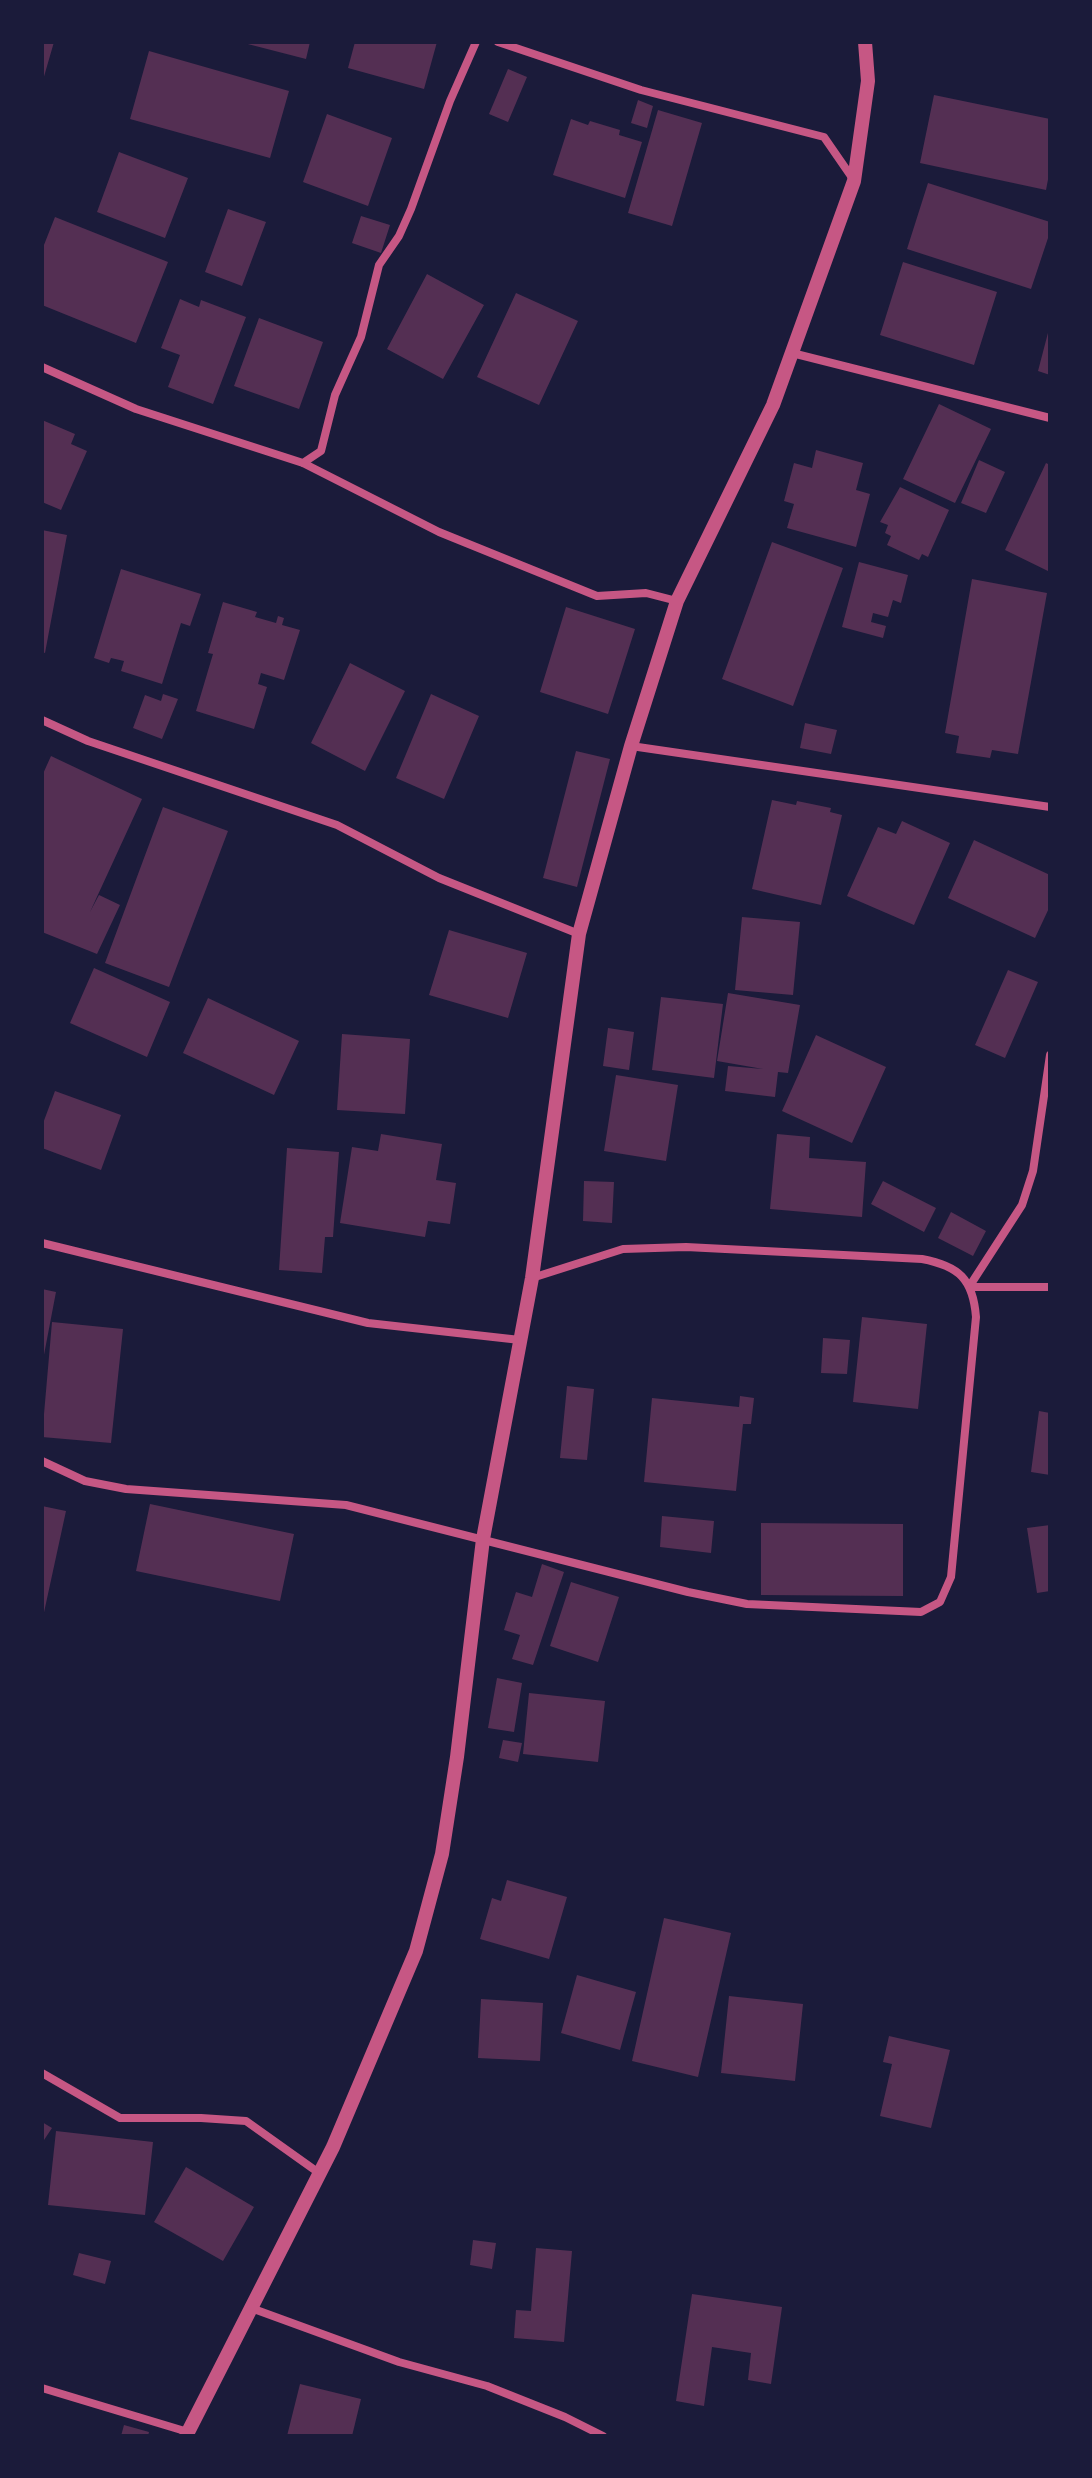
<!DOCTYPE html>
<html>
<head>
<meta charset="utf-8">
<style>
  body { margin:0 }
  #map { position:relative; width:1092px; height:2478px; overflow:hidden; background:#1b1b3a; font-family:"Source Serif 4",serif }
  canvas { display:block }
  .frame { position:absolute; inset:0; border:44px solid #1b1b3a; pointer-events:none }
</style>
</head>
<body>
<div id="map">
<canvas width="1092" height="2478"></canvas>
<div class="frame"></div>
</div>
<script>
const context = document.querySelector('canvas').getContext('2d');
context.lineJoin = 'round';
function paint(path, color) { context.fillStyle = color; context.fill(path, 'evenodd'); }
function strokePath(path, color, width, dash) { context.strokeStyle = color; context.lineWidth = width; context.lineCap = dash ? 'butt' : 'round'; context.setLineDash(dash || []); context.stroke(path); }
const building = new Path2D(`
  M42,42h12l-11,38h-1z
  M240,42h70l-4,17z
  M355,42h82l-13,47 -76,-21z
  M149,51l140,40 -19,67 -140,-39z
  M508,69l19,8 -19,45 -19,-8z
  M934,95l116,24v50l-4,21 -126,-27z
  M638,100l15,6 -6,22 -16,-5z
  M658,110l44,13 -30,103 -44,-13z
  M327,114l65,24 -24,68 -65,-24z
  M571,119l17,6 2,-4 30,9 -1,5 23,7 -17,56 -72,-23z
  M119,152l69,26 -23,60 -68,-26z
  M928,183l122,39v10l-19,57 -124,-40z
  M228,209l38,13 -24,64 -37,-14z
  M361,216l29,9 -9,28 -29,-10z
  M55,217l113,45 -32,81 -94,-38v-55z
  M903,262l94,30 -23,73 -94,-30z
  M427,274l57,31 -41,74 -56,-30z
  M516,293l62,28 -39,84 -62,-28z
  M180,299l19,8 2,-7 45,17 -33,87 -45,-17 12,-32 -19,-7z
  M259,318l64,24 -24,67 -65,-23z
  M1049,329h1v46l-12,-4z
  M939,404l52,25 -36,74 -52,-24z
  M42,420l33,14 -4,10 16,7 -26,59 -19,-8z
  M816,450l47,13 -7,27 14,4 -14,53 -69,-19 7,-24 -10,-3 10,-38 18,5z
  M979,460l26,12 -19,41 -25,-10z
  M1046,463l4,2v107l-45,-22z
  M900,487l49,23 -21,47 -6,-3 -3,6 -32,-15 4,-9 -6,-3 3,-8 -8,-3z
  M42,530l25,5 -22,118 -3,-1z
  M772,542l71,26 -50,138 -71,-27z
  M859,562l49,13 -7,28 -8,-3 -5,17 -15,-4 -2,9 15,4 -3,12 -41,-11z
  M121,569l80,25 -11,32 -9,-3 -19,61 -41,-13 3,-10 -13,-3 -2,5 -15,-5z
  M972,579l75,14 -29,161 -26,-4 -2,8 -34,-5 3,-17 -14,-3z
  M223,602l34,10 -2,5 21,6 2,-7 6,2 -2,7 18,5 -16,50 -23,-7 -3,11 9,3 -13,42 -58,-18 17,-57 -5,-1z
  M566,607l69,22 -27,85 -68,-22z
  M350,663l55,28 -40,80 -54,-28z
  M163,694l15,5 -16,40 -29,-11 12,-33 16,6z
  M431,694l48,22 -35,83 -48,-21z
  M805,723l32,7 -6,24 -31,-6z
  M576,751l34,8 -33,128 -34,-9z
  M51,756l91,43 -52,113 9,-17 21,10 -23,49 -55,-22v-156z
  M772,800l24,5 1,-4 34,7 -1,4 12,3 -21,90 -69,-16z
  M163,807l65,24 -59,156 -64,-24z
  M902,821l48,22 -36,82 -67,-29 31,-69 18,7z
  M974,840l76,35v31l-15,32 -87,-40z
  M742,917l58,5 -7,73 -58,-5z
  M449,930l78,23 -19,65 -79,-23z
  M94,968l76,34 -23,55 -77,-34z
  M1008,970l30,12 -33,76 -30,-13z
  M728,993l72,12 -12,68 -10,-1 -3,25 -50,-6 3,-25 35,3 -46,-8z
  M661,997l62,7 -9,74 -62,-8z
  M208,998l91,43 -25,54 -91,-42z
  M608,1028l26,4 -5,38 -26,-4z
  M342,1034l68,5 -5,75 -68,-4z
  M816,1035l70,32 -34,76 -70,-32z
  M616,1075l62,10 -12,76 -62,-10z
  M55,1091l66,24 -20,55 -59,-22v-22z
  M381,1134l61,10 -6,36 20,3 -6,41 -22,-3 -3,16 -85,-14 12,-76 26,4z
  M777,1134l33,3 -1,21 57,4 -4,55 -92,-8z
  M287,1148l52,4 -6,85h-8l-3,36 -43,-3z
  M584,1181l30,1 -2,41 -29,-2z
  M883,1181l53,27 -12,24 -53,-28z
  M951,1212l35,19 -13,25 -35,-18z
  M42,1289l14,3 -13,68h-1z
  M862,1317l65,7 -9,85 -65,-7z
  M52,1322l71,7 -12,114 -69,-6z
  M823,1338l27,2 -3,34 -26,-1z
  M567,1386l27,3 -7,71 -27,-2z
  M740,1396l14,2 -3,26h-8l-7,67 -92,-9 8,-84 87,9z
  M1039,1411l11,2v62l-19,-3z
  M150,1504l144,30 -14,67 -144,-30z
  M42,1506l24,5 -23,106h-1z
  M662,1516l52,5 -3,32 -51,-6z
  M761,1523l142,1v72l-142,-1z
  M1050,1525v66l-13,2 -10,-65z
  M542,1564l22,8 -31,93 -21,-6 8,-24 -16,-5 12,-38 16,5z
  M571,1582l48,15 -21,65 -48,-16z
  M497,1678l25,5 -8,49 -26,-4z
  M529,1693l76,8 -7,61 -75,-8z
  M503,1740l19,3 -4,19 -19,-4z
  M507,1880l60,17 -18,62 -69,-20 12,-41 9,3z
  M664,1918l67,15 -33,144 -66,-16z
  M577,1975l59,17 -16,58 -59,-17z
  M729,1996l74,8 -8,77 -74,-8z
  M481,1999l62,4 -3,58 -62,-3z
  M889,2036l61,14 -19,78 -51,-12 12,-52 -9,-2z
  M42,2122l10,6 -10,15z
  M56,2131l97,11 -8,73 -97,-10z
  M186,2167l68,40 -31,54 -69,-39z
  M473,2240l23,3 -4,26 -22,-4z
  M536,2248l36,3 -8,91 -50,-4 2,-28 15,1z
  M79,2253l32,8 -6,23 -32,-9z
  M692,2294l90,13 -11,77 -23,-4 3,-27 -39,-6 -8,59 -28,-5z
  M300,2384l61,15 -9,37h-65z
  M124,2425l25,7 -1,4h-27z`);
const minor = new Path2D(`
  M498,42l143,48 183,47 29,42
  M792,353l258,65
  M42,367l94,42 167,54 136,69 158,64 49,-3 31,8
  M303,463l18,-12 14,-56 26,-58 18,-72 20,-29 12,-27 39,-108 26,-59
  M42,720l46,21 249,84 102,53 140,56
  M631,746l419,61
  M42,1243l326,80 152,17
  M969,1287l53,-82 11,-34 17,-116
  M969,1287h81
  M42,1461l43,20 41,8 220,16 342,87 59,12 174,8 19,-10 11,-25 25,-260c-3,-38 -17,-51 -54,-58l-236,-12 -63,2 -91,29
  M42,2073l78,45h81l45,3 73,52
  M251,2308l148,54 88,24 78,31 38,19
  M42,2388l146,44`);
const tertiary = new Path2D(`
  M186,2436l147,-289 83,-196 26,-97 15,-97 26,-218 49,-261 47,-344 52,-188 46,-145 96,-196 81,-224 14,-100 -3,-39`);
paint(building, '#542f53');
strokePath(minor, '#c65784', 8);
strokePath(tertiary, '#c65784', 14);
</script>
</body>
</html>
